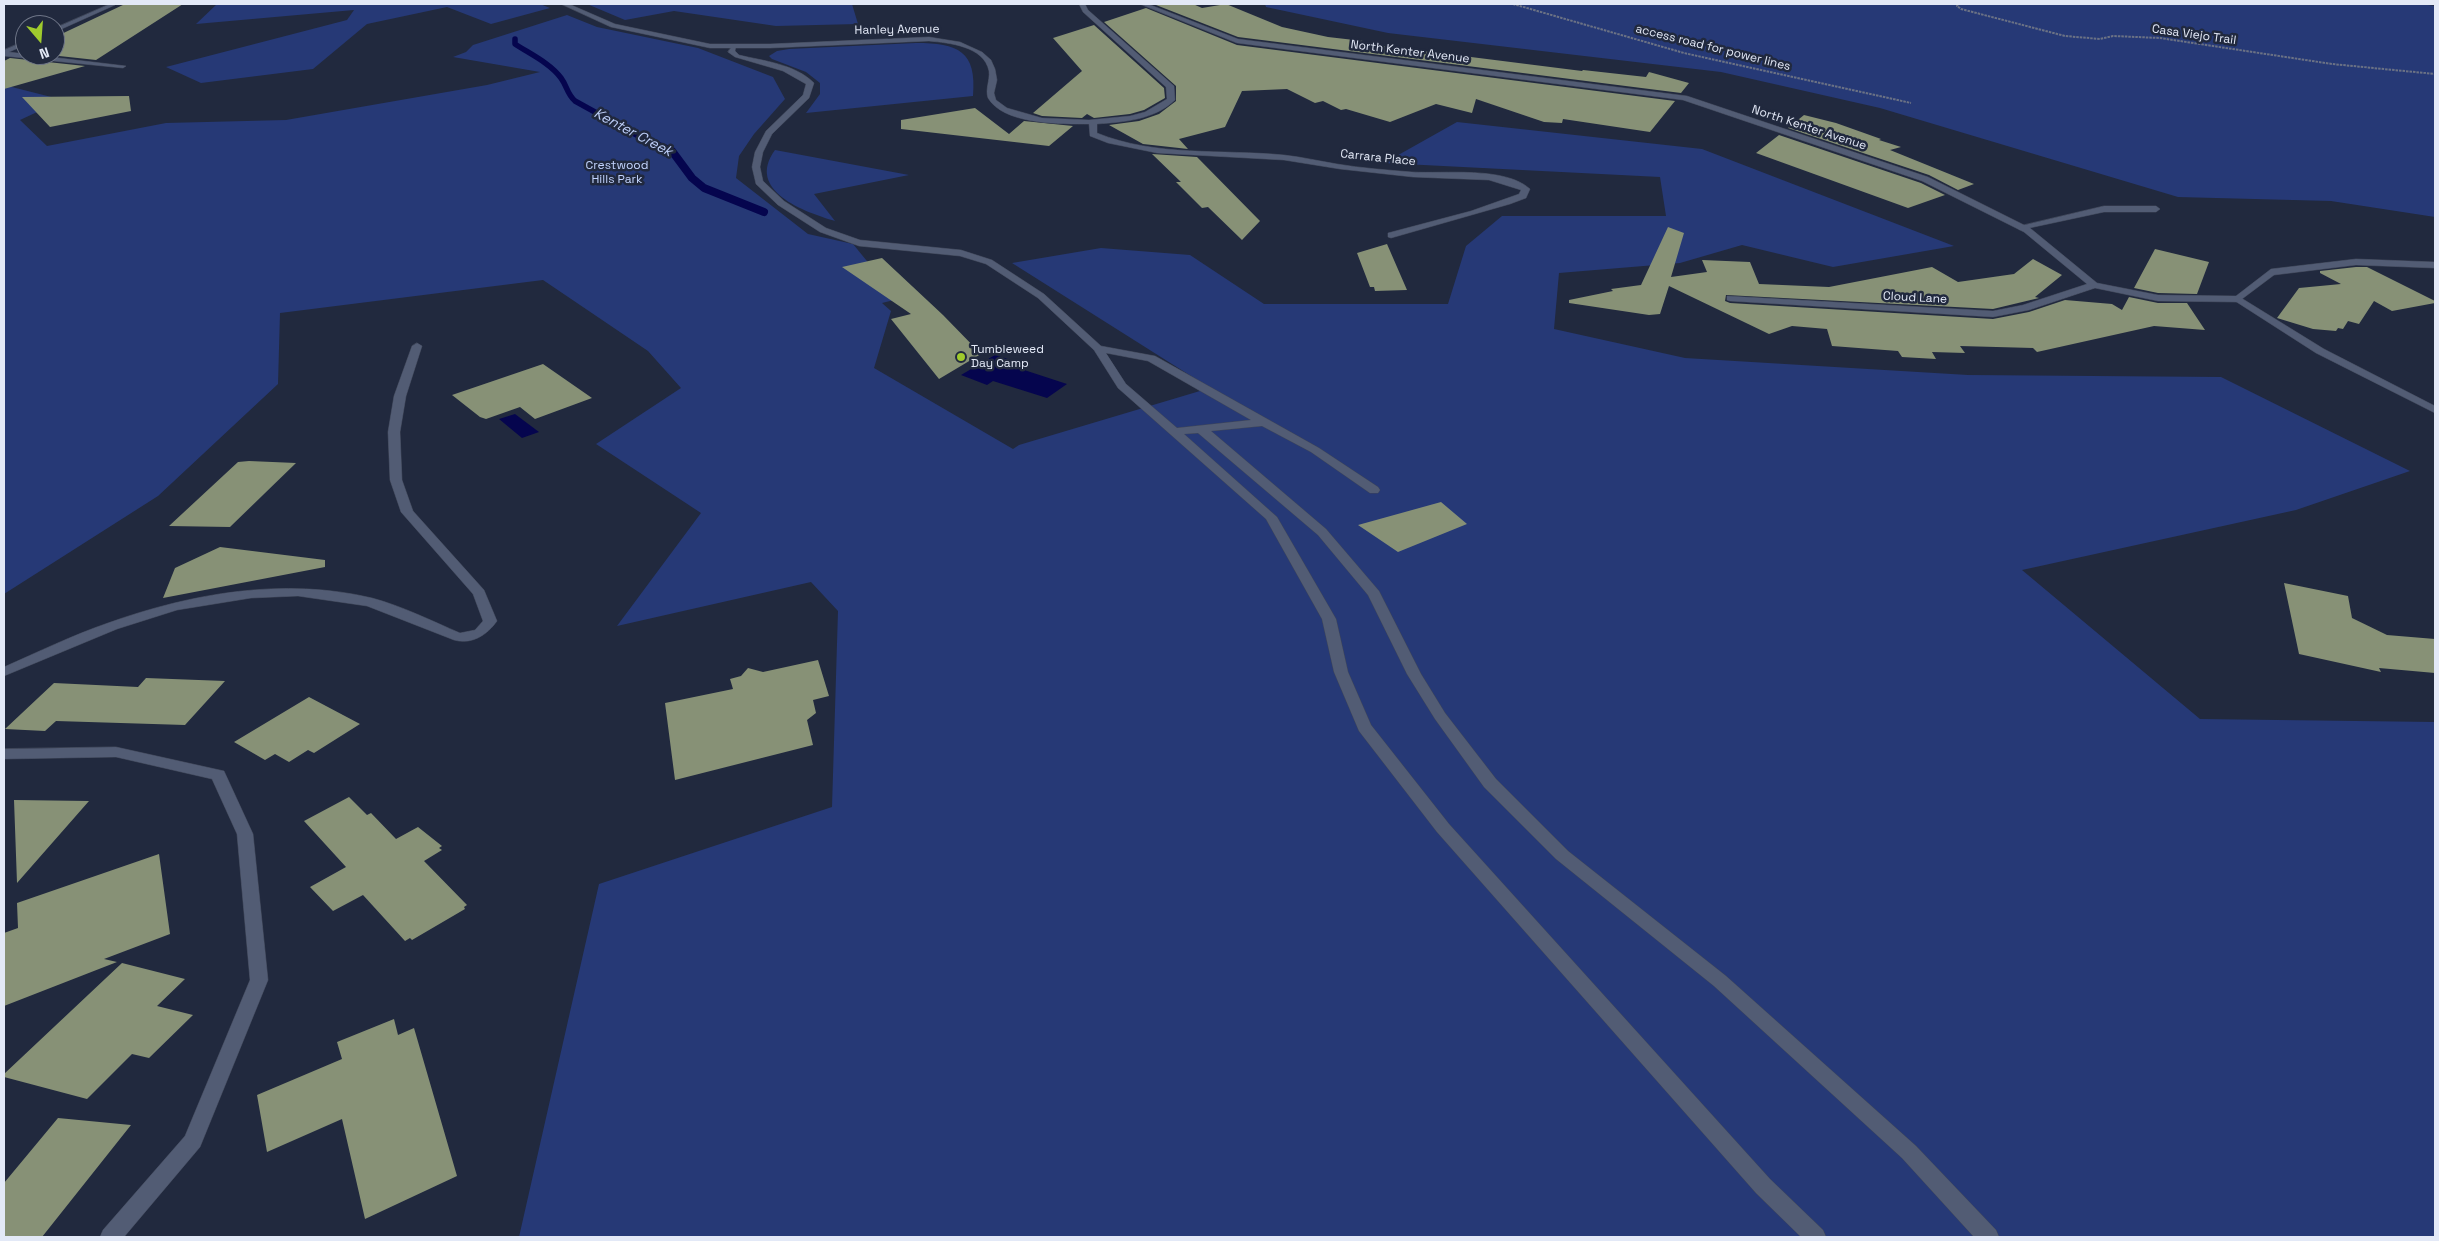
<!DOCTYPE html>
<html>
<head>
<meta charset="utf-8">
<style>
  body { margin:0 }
  #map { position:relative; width:2439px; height:1241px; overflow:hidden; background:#21293e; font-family:"Space Grotesk",sans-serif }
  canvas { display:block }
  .frame { position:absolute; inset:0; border:5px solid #e3e9f7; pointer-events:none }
  .north { position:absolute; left:15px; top:15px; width:50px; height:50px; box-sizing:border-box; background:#21293e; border:1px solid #6f7688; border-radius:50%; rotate:162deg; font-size:14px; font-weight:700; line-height:20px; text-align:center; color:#e3e9f7 }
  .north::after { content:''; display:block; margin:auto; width:18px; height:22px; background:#9fca2d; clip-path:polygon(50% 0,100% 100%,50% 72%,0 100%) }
</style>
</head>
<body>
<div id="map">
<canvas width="2439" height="1241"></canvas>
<div class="frame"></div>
<div class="north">N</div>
</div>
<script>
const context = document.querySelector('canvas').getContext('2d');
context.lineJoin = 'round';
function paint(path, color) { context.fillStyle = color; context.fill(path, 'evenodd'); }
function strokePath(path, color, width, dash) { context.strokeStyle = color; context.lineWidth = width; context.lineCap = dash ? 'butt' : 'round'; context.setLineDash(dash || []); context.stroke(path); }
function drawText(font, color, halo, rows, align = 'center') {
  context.font = font + ' "Space Grotesk",sans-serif'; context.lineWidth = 5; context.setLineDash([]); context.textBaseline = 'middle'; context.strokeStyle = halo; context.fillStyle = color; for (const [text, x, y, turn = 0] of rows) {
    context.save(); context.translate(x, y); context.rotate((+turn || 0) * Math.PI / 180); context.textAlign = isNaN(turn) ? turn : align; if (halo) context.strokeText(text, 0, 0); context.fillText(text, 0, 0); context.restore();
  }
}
const green = new Path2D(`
  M217,4h323l10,4 -59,16 -44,-17 -80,17 -54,45 -112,14 -35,-16 181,-47 7,-10 -158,14z
  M587,4h265l6,20 -82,2 -102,-15 -49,9z
  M1265,4h1156l14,2v211l-104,-16 -153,-4 -298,-89 -159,-36 -333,-39 -122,-26z
  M567,15l30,12 101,21 75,29 12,22 -31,35 -15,22 -3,22 72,56 45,10 45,55 -16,4 9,8 -17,57 139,81 6,-4 191,-57 -198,-125 89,-15 89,7 74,49h184l18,-58 36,-30h164l-6,-39 -276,-14 73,-41 245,27 252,97 -121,21 -91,-22 -62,18 -121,10 -5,56 131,29 283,17 253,2 189,94 -114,39 -274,60 178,149 235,3v515h-1916l80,-353 233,-77 6,-196 -27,-29 -194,44 84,-113 -105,-69 85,-56 -33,-37 -105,-71 -263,33 -2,71 -120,112 -154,98v-509l59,15 -43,20 27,26 119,-23 120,-3 201,-35 53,-13 -87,-15 13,-5 7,-7z
  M916,43c42,0 61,8 57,53l-167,17 14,-19v-11l-14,-11 -34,-13 -3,-3 8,-5 12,-2z
  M775,150l134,25 -95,19 21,27c-30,-9 -90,-30 -60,-71z`);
const water = new Path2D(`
  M995,355l26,8 -6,4 52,17 -20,14 -54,-17 -6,4 -26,-10z
  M515,414l24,18 -17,6 -23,-19z`);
const streamFar1 = new Path2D(`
  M515,39v5c15,10 35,19 46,34 6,8 6,16 14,23l76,42`);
const stream = new Path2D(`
  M648,142l24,9 20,27 12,10 60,24`);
const building = new Path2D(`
  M125,4h58l-87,56 -46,-5h5v-18z
  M1161,4h32l9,4 24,-4 56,23 46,10 35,4 -3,2 222,28 1,-1 63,7 3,-5 40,11 -8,10 -443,-56 -82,-32z
  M1146,8l91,37 438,56 -25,31 -87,-13 -1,4 -18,-1 -68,-23 -4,14 -36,-9 -46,18 -44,-13 -5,1 -18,-9 -8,2 -28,-14 -45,2 -17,36 -46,12 9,10 -45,-5 -34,-19 30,-4 20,-7 17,-13v-15l-72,-64z
  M1094,25l70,63 1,10 -21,12 -14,4 -36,4 -7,-4 -5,4 -40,-2 -9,-3 49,-42 -29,-33z
  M10,58l75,8 -81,23v-28z
  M129,96l2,15 -81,16 -28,-30z
  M975,108l34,26 15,-13 49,5 -24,20 -148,-17v-9z
  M1804,115l32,8 45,16 -2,1 22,7 -11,3 84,34 -16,6 -29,-15 -141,-47z
  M1779,135l142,48 24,12 -37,13 -152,-55z
  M1152,154l45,3 63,64 -18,19 -34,-33 -6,1 -26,-26h5z
  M1668,227l16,6 -13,44 36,-5 -5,-12 48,2 9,22 70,3 103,-20 26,15 56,-8 19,-15 29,16 -27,22 4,1 -46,11 -267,-14 -1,6 5,2 263,16 36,-7 36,-12 47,4 10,6 7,-13 29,6h29l18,27 -51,-4 -117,26 -4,-4 -73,-2 5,7 -33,-1 4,7 -34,-2 -4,-6 -66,-5 -5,-17 -35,-3 -23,8 -100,-48 -9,28 -11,1 -80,-12v-3l44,-9 -2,-2 30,-4z
  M1387,244l20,46 -32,1 -1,-4h-4l-13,-34z
  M2155,249l54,13 -12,32 -39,-1 -24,-5z
  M882,258l61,57 38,39 -42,25 -48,-60 20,-5 -69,-47z
  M2356,267h11l68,34v2l-43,8 -18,-10 -15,23 -11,-3 -5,8 -5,-1 -2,3 -23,-2 -36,-11 22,-30 42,-4 -21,-11v-2z
  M543,364l49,34 -57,21 -15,-12 -34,12 -6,-2 -28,-22z
  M249,461l47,2 -66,64 -61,-1 69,-64z
  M1441,502l26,22 -69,28 -40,-27z
  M220,547l105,13v7l-162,31 12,-30z
  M2284,583l64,13 4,22 35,17 48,4v34l-56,-5 2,4 -82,-18z
  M818,660l11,36 -16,4 3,13 -9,7 6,25 -138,35 -10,-77 68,-14 -3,-10 11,-3 7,-8 15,4z
  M146,678l79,3 -40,44 -129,-4 -11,10 -40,-2 49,-46 84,4z
  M309,697l51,27 -46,29 -6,-3 -19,12 -14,-8 -10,6 -31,-18z
  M349,797l18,18 4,-2 25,26 22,-12 24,19 -3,2 3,2 -18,11 43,44 -3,2 1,2 -53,31 -2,-2 -5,3 -42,-46 -30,16 -23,-24 36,-20 -42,-46z
  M14,800l75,1 -72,82z
  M159,854l11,80 -66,25 13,3 -113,44v-73l14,-5 -1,-25z
  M122,963l63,16 -28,27 36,9 -44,43 -17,-4 -45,45 -83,-22v-3z
  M394,1019l4,16 16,-7 43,148 -92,43 -23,-100 -75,33 -10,-57 85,-36 -5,-17z
  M58,1118l73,7 -89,112h-38v-54z`);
const path = new Path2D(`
  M1513,4l171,49 227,50
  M1958,4l-1,2 4,3 104,27 35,3 13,-3 47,2 172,26 103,10`);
const service = new Path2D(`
  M732,46h4l-1,5 4,4c25,6 56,9 75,28l-5,15 -37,36 -9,18 -3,15 3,14 21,20 42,27 34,12 101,10 31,10 52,34 57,52 54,10 164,92 59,39 2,3 -2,3h-8l-59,-41 -49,-26 -51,5 115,98 53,62 42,83 24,39 51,66 72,72 158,125 190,170 80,84 3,7h-25l-72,-79 -188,-172 -158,-127 -72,-72 -49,-68 -28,-45 -39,-79 -50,-60 -120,-102 -14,1 93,83 59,102 12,53 23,53 78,99 321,355 53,51 3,7h-25l-45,-44 -319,-361 -78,-101 -25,-59 -12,-53 -56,-100 -148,-131 -24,-38 -56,-52 -52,-34 -26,-8 -101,-10 -39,-14 -42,-27 -22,-21 -4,-17 3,-15 11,-21 37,-36 3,-11 -23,-13 -48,-14 -7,-5zM1106,353l42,8 103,59 -74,8 -51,-44z
  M2104,206h52l4,3 -4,3h-52l-84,18 -4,-3z
  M2238,296l86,53 111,57v7l-119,-60 -81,-52 -2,-2z
  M417,343l5,3 -16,50 -6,36 2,48 11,31 71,79 13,31c-10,14 -25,24 -43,19l-87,-34 -69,-10 -47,2 -74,12 -60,19 -113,47v-9c34,-15 69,-32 104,-44 84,-30 176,-46 264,-25 30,8 60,23 88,35l15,-3 8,-9 -10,-27 -72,-82 -11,-32 -2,-48 6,-36 18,-50z`);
const minor = new Path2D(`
  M110,4l5,1 -60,27v-4z
  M561,4h8l46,20 95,20h60l159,-7 31,5 22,10 9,8 4,9 2,11 -3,13 2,7 11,8 35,10 47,2 41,-4 15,-4 22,-13 -1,-12 -83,-75 -4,-8h6l3,6 86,76 1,14c-21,20 -51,22 -78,24v9c59,24 125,16 187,22 18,2 35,6 53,9 24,4 50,6 75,8 32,2 93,-6 118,17l-4,9 -16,6 -119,34 -3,-1v-4l83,-22 48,-17 2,-4 -32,-10 -76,-3 -73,-8 -56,-9 -127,-7 -49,-10 -18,-7 -1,-12c-28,0 -85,1 -101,-26 -3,-9 2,-17 1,-27 -5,-25 -40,-28 -60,-30l-159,7h-60l-99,-21z
  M1140,4h8l90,35 449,57 241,81 102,51 67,55 61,12 78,1 35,-27 85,-10 79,3v6l-79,-3 -82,10 -36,27 -80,-1 -63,-13 -66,22 -36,7 -263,-16 -3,-1v-4l266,15 30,-6 64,-21 -63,-52 -102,-51 -239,-81 -446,-57z
  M25,41v4l-16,7 117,14 -3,2 -119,-12v-6z
  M116,747l108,24 29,63 15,146 -68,167 -76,90h-24l3,-7 82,-94 65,-156 -13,-146 -25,-55 -96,-22 -112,2v-10z`);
const markers = [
  [961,357,5,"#9fca2d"]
];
const farStreetnames = [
  ["Hanley Avenue",897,30,-1],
  ["Casa Viejo Trail",2194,35,8],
  ["access road for power lines",1713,48,14],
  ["North Kenter Avenue",1410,52,7],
  ["North Kenter Avenue",1809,128,18],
  ["Carrara Place",1378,158,6],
  ["Cloud Lane",1915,298,3]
];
const farParknames = [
  ["Crestwood",617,166],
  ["Hills Park",617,180]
];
const farPoinames = [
  ["Tumbleweed",971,350],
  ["Day Camp",971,364]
];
const farWaternames = [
  ["Kenter Creek",633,133,28]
];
paint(green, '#263976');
paint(water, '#05054e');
strokePath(streamFar1, '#05054e', 5.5);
strokePath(stream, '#05054e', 8);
paint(building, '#879176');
strokePath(service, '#3e4557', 1);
strokePath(minor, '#3e4557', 1);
strokePath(path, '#6b7285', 2, [2.5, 1]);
paint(service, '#525c74');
paint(minor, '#525c74');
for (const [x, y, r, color] of markers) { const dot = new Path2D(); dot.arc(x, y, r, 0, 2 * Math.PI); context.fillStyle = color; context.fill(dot); strokePath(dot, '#21293e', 2); }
drawText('12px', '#e3e9f7', '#21293e', farStreetnames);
drawText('12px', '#c3d4fe', '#21293e', farParknames);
drawText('12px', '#e3e9f7', '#21293e', farPoinames, 'left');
drawText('italic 14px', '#bdcef8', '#21293e', farWaternames);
</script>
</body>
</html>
